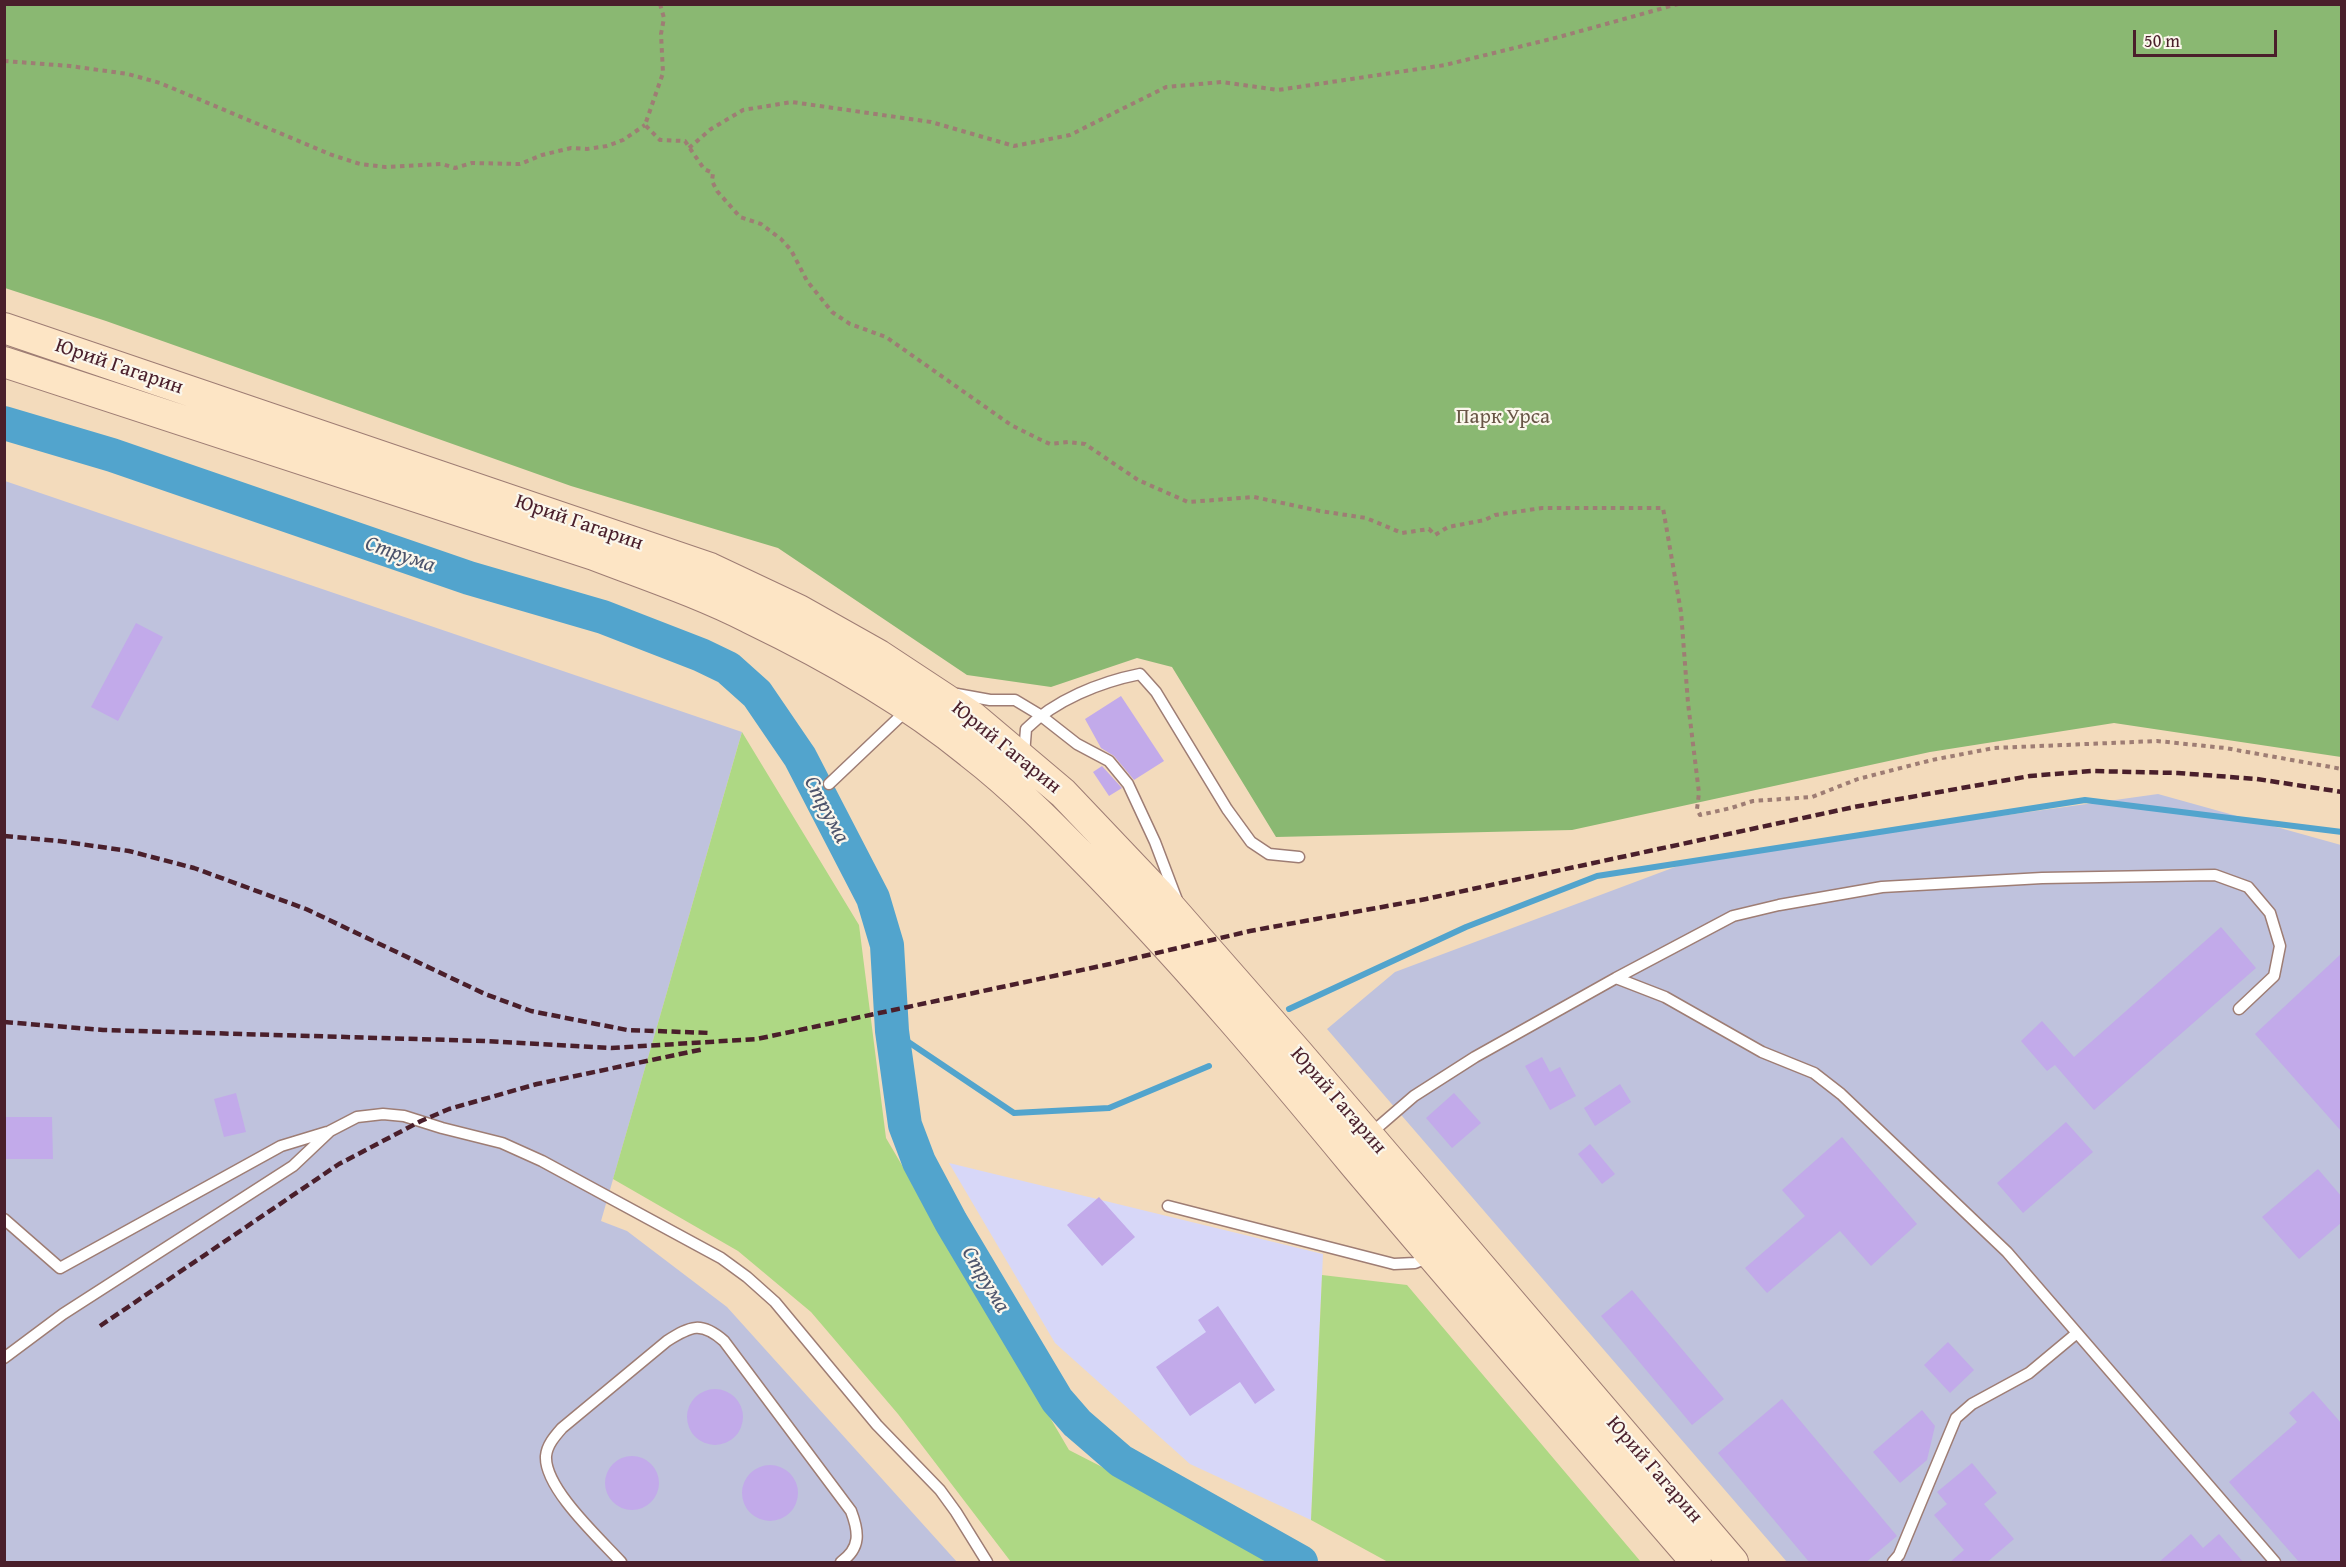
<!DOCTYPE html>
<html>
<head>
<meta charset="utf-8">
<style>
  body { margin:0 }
  #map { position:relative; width:2346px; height:1567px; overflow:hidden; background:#f3dbbc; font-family:"Gentium Book Plus",serif }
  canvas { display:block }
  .frame { position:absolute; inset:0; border:6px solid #4a1f2b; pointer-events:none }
  .scale { position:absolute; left:2133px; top:30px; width:144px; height:27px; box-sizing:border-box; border:3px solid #4a1f2b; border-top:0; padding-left:8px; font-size:18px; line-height:21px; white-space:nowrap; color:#4a1f2b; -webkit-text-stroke:4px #fbf7ec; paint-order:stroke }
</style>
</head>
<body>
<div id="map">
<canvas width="2346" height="1567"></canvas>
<div class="frame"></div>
<div class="scale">50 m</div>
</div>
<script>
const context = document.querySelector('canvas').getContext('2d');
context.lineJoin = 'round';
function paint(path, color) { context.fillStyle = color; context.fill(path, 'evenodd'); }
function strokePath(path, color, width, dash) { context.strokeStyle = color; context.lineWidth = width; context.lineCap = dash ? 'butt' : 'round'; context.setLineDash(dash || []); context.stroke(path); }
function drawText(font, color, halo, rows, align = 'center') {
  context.font = font + ' "Gentium Book Plus",serif'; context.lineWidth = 4.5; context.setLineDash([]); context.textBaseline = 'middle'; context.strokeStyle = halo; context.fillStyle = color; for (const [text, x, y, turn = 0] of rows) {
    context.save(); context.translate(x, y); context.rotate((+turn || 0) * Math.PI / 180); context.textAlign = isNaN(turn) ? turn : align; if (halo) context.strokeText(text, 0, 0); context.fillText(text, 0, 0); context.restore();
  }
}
const built = new Path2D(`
  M949,1163l374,91 -12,266 -121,-56 -135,-121z`);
const industrial = new Path2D(`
  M5,481l737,251 -141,489 26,10 100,76 230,255h-952z
  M2158,794l183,51v717h-554l-460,-533 68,-57 304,-114z`);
const green = new Path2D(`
  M742,732l117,193 27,213 183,312 218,112h-276l-113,-148 -87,-102 -73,-61 -125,-72z
  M1322,1275l85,10 234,277h-253l-77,-42z`);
const forest = new Path2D(`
  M5,4l2336,1v752l-227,-34 -184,29 -358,78 -296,7 -104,-170 -35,-9 -86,29 -84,-12 -189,-127 -207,-62 -465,-165 -101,-33z`);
const stream = new Path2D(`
  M1289,1009l177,-82 131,-51 488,-76 257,32
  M892,1031l122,82 95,-5 100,-42`);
const river = new Path2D(`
  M4,423l108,32 357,123 134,39 98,38 27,13 29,26 43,63 73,141 14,47 5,86 13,94 14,37 32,60 106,178 20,23 44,38 180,101`);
const building = new Path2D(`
  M136,623l27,14 -45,84 -27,-14z
  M1121,696l43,65 -30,19 -20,-24 -13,-8 -16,-29z
  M1102,766l20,22 -13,8 -16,-24z
  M2221,927l35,41 -162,142 -39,-45 -8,6 -26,-30 21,-20 32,36z
  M2342,953v179l-87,-98z
  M1542,1057l8,15 10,-5 16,29 -26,14 -25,-44z
  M1620,1084l11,18 -36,24 -11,-18z
  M236,1093l10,39 -22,5 -10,-38z
  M1454,1093l27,30 -29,25 -26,-30z
  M4,1117h48l1,42h-49z
  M2066,1122l27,30 -70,61 -26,-30z
  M1842,1137l75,87 -46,42 -31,-35 -73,62 -22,-25 60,-52 -23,-26z
  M1590,1144l25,30 -13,10 -24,-30z
  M2318,1169l24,28v25l-43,37 -37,-42z
  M1099,1197l36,40 -33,29 -35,-41z
  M1632,1290l92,109 -32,26 -91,-109z
  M1218,1306l57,84 -20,14 -15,-22 -50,34 -34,-49 50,-35 -8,-12z
  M1948,1342l26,28 -24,23 -26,-28z
  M687 1417a28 28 0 1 1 56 0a28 28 0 1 1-56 0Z
  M2313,1391l29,33v139h-42l-71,-81 68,-60 -8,-9z
  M1782,1399l115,137 -32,27h-55l-92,-110z
  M1922,1410l13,16 -8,34 -27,23 -27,-31z
  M605 1483a27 27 0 1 1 54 0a27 27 0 1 1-54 0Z
  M1972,1463l25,30 -13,11 30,35 -28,24h-37l15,-13 -30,-35 13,-11 -10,-12z
  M742 1493a28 28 0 1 1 56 0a28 28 0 1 1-56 0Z
  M2191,1534l12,14 16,-14 25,29h-86z`);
const path = new Path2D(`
  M660,4l4,14 -3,16 2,39 -18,52 15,15 25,1 19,28 9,4 -1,8 5,10 23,26 21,7 20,15 10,11 16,31 25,31 18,12 36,13 125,88 28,14 11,5 18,-2 17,2 53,36 50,22 66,-5 66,14 46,7 36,15 27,-4 6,6 13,-8 37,-7 10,-5 47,-7h121l18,104 7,91 11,90 -2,16 3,6 31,-7 22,-7 59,-4 46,-18 74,-19 62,-12 163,-7 68,7 117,21
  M4,61l66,5 58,8 32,9 172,72 28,9 25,3 57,-3 13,4 17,-5 48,1 22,-9 29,-7 16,1 20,-3 16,-6 22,-15
  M689,148l22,-19 32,-19 49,-8 139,20 83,24 56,-11 96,-48 56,-5 56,8 167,-25 114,-28 119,-33`);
const lane = new Path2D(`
  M957,694l33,6h25l25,15 37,29 32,17 19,23 27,58 22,58
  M1024,755l2,-26c29,-29 74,-47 114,-55l16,18 71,117 24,33 18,12 30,3
  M829,784l78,-74
  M1616,978l49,19 97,55 52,21 27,21 166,158 268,310
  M1370,1134l44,-38 61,-39 141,-79 117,-62 46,-11 103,-18 160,-9 173,-3 33,12 22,26 10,33 -6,30 -35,33
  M1168,1206l226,58 21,-1 14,-6
  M4,1219l56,49 221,-122 46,-14
  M4,1358l59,-44 230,-148 37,-35 27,-14 26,-3 21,2 38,12 60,15 40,18 179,97 26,19 28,25 102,123 63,65 16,22 31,50
  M621,1562c-21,-23 -77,-74 -75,-106 1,-11 9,-20 16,-28l105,-87c24,-15 34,-20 57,0l127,170c8,21 10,37 -10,51
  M1893,1562l6,-7 57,-137 16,-14 57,-31 48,-40`);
const secondary = new Path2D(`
  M4,328l706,240 89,42 80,45 94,62 90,76 94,99 141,161 435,509
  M4,362l590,193c52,20 106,38 155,63 77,37 155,81 221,135 48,37 91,82 133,125 88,91 170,188 251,286 113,134 228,266 342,398`);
const rail = new Path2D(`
  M4,836l55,5 70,10 65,17 112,41 179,85 46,17 96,19 84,3
  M4,1022l99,8 381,11 127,7 146,-9 353,-75 140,-33 176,-32 428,-92 176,-31 62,-5 86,2 79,6 85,13
  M4,1031h1
  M100,1326l239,-162 82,-43 28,-12 88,-25 167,-35`);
const streetNames = [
  ["Юрий Гагарин",119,367,19],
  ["Юрий Гагарин",579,523,19],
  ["Юрий Гагарин",1006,748,39],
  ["Юрий Гагарин",1338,1101,49],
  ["Юрий Гагарин",1654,1470,49]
];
const parkNames = [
  ["Парк Урса",1503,418]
];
const waterNames = [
  ["Струма",400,555,19],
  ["Струма",826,810,62],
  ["Струма",985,1280,59]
];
paint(built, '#d7d7f8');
paint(industrial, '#bfc2dd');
paint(green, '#aed884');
paint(forest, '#8ab872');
strokePath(stream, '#52a4cd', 6);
strokePath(river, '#52a4cd', 34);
paint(building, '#c2aaea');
strokePath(lane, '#9e7d74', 13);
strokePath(secondary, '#9e7d74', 32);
strokePath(path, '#9e7d74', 4, [4.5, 4.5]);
strokePath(lane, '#fff', 10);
strokePath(secondary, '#fde5c5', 30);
strokePath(rail, '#4a1f2b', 4.5, [9, 4.5]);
drawText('21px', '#4a1f2b', '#fbf7ec', streetNames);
drawText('21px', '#685646', '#fbf7ec', parkNames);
drawText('italic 22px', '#4d546c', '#fbf7ec', waterNames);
</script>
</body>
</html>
